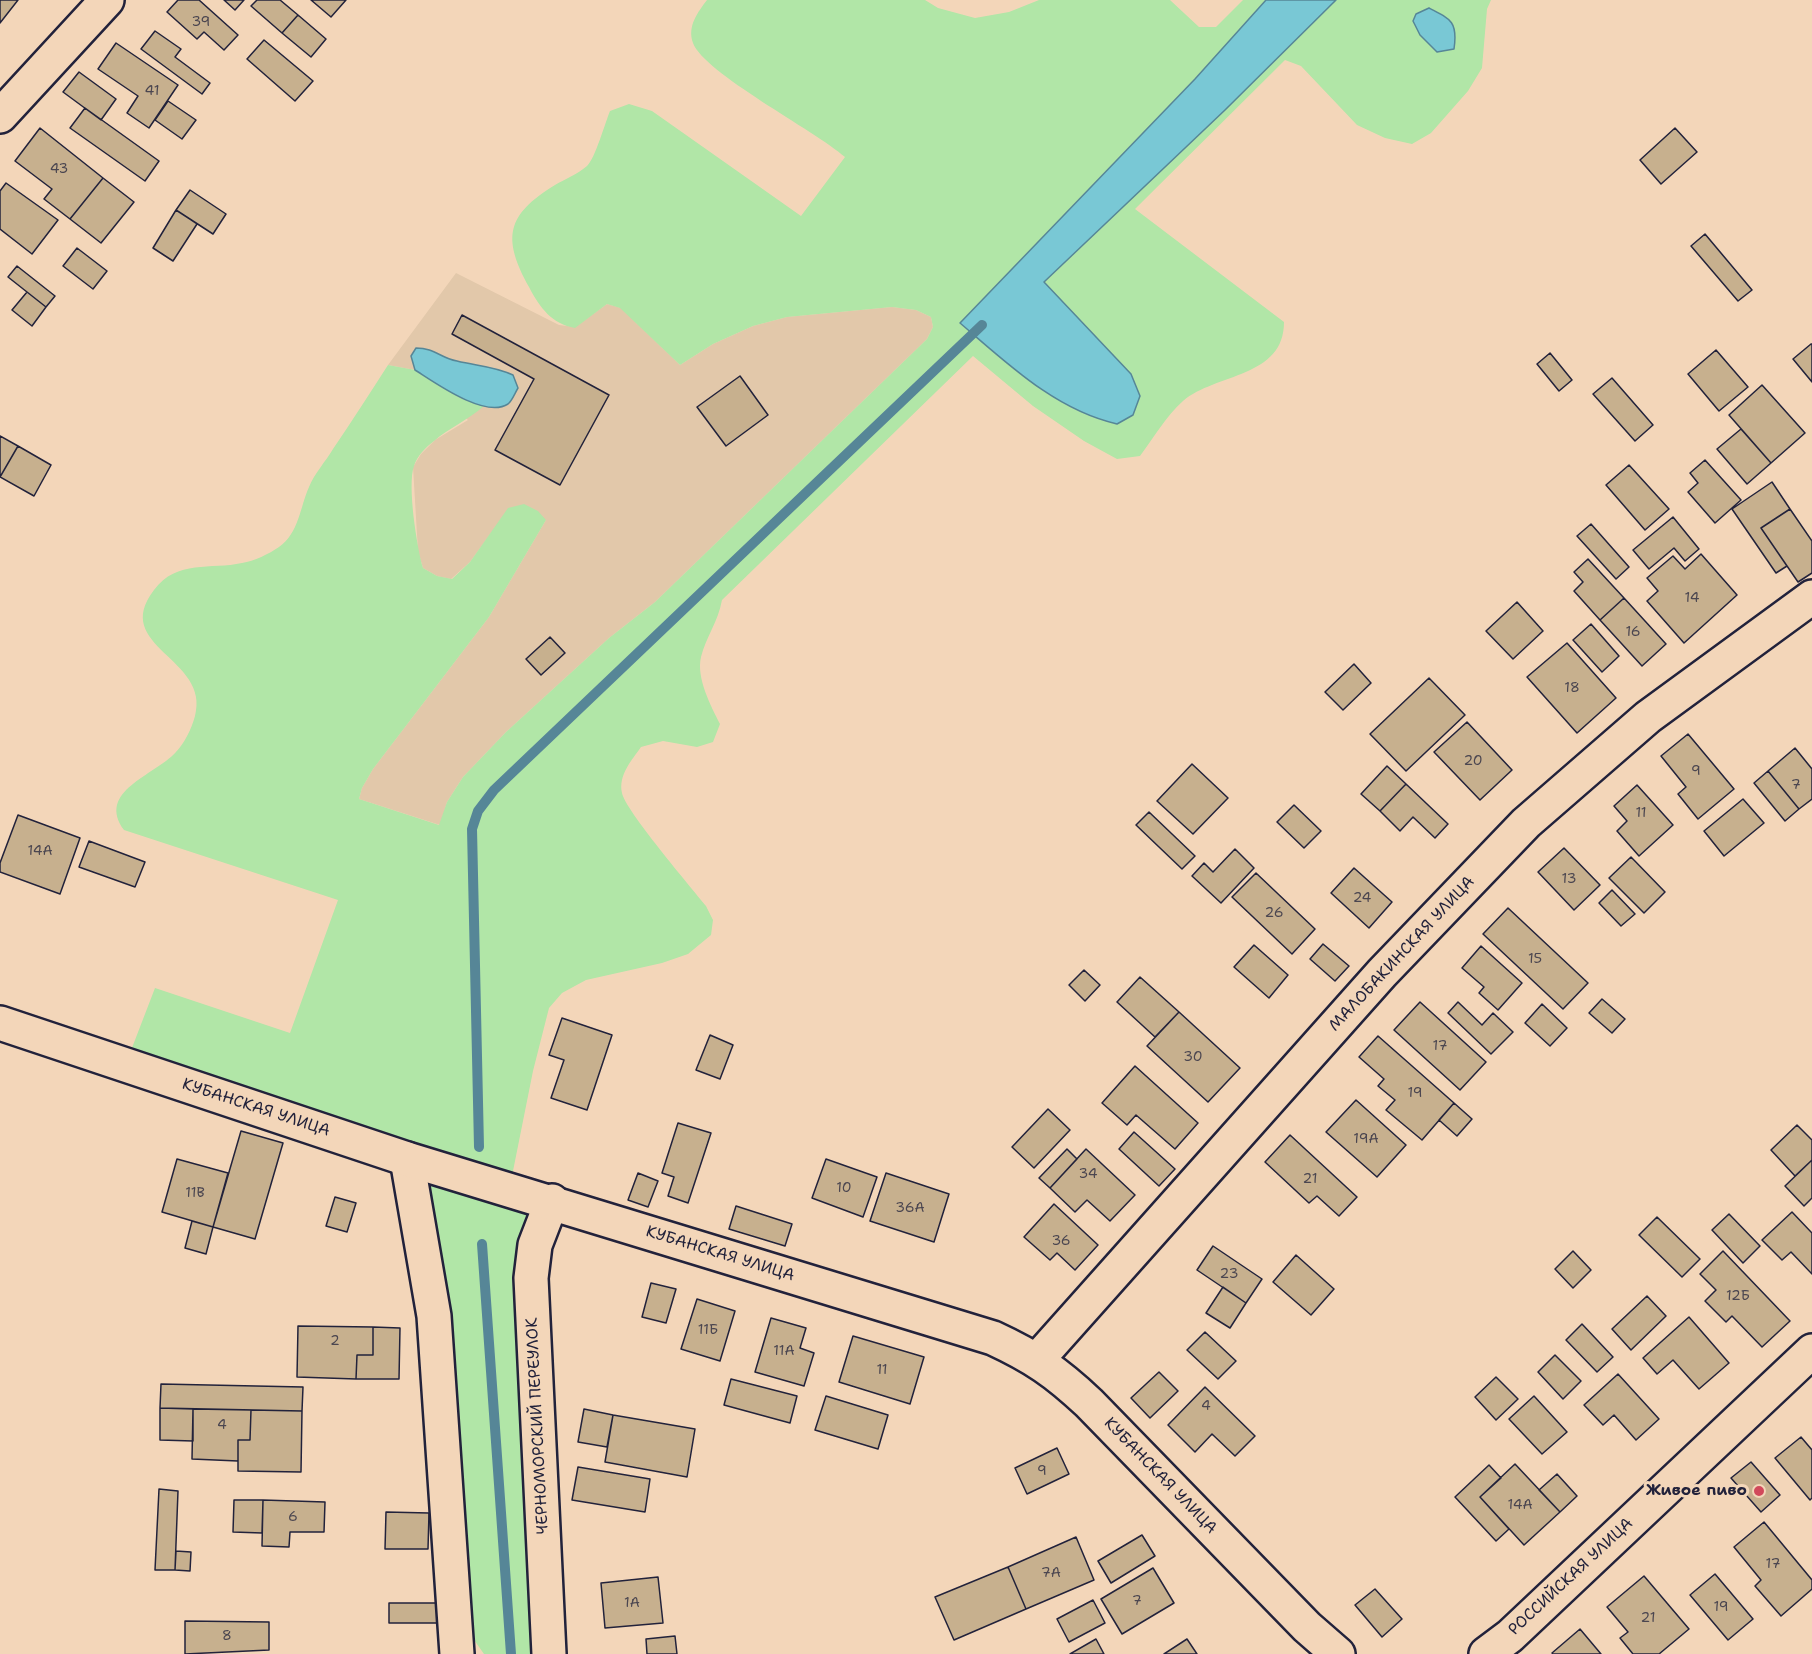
<!DOCTYPE html>
<html>
<head>
<meta charset="utf-8">
<style>
  body { margin:0 }
  canvas { display:block; background:#f3d6b9 }
</style>
</head>
<body>
<canvas width="1812" height="1654"></canvas>
<script>
const context = document.querySelector('canvas').getContext('2d');
context.lineJoin = 'round';
function paint(path, color) { context.fillStyle = color; context.fill(path, 'evenodd'); }
function strokePath(path, color, width, dash) { context.strokeStyle = color; context.lineWidth = width; context.lineCap = dash ? 'butt' : 'round'; context.setLineDash(dash || []); context.stroke(path); }
function drawText(font, color, halo, rows, align = 'center') {
  context.font = font + ' "Shantell Sans",sans-serif'; context.lineWidth = 6; context.setLineDash([]); context.textBaseline = 'middle'; context.strokeStyle = halo; context.fillStyle = color; for (const [text, x, y, turn = 0] of rows) {
    context.save(); context.translate(x, y); context.rotate((+turn || 0) * Math.PI / 180); context.textAlign = isNaN(turn) ? turn : align; if (halo) context.strokeText(text, 0, 0); context.fillText(text, 0, 0); context.restore();
  }
}
const built = new Path2D(`
  M456,273l103,52 16,2 32,-23 14,4 59,57 33,-21 40,-18 34,-9 105,-10 24,3 15,7 2,10 -6,12 -272,263 -46,36 -103,94 -43,45 -16,25 -7,23 -81,-26 3,-11 11,-19 116,-152 57,-97 -37,-12 -39,54 -19,17 -14,-3 -14,-8 -5,-17 -5,-84 8,-13 14,-14 33,-20 -53,-50 -27,-5z`);
const green = new Path2D(`
  M707,0h218l13,8 37,10 34,-6 30,-12h131l29,27h17l27,-27h23l-71,79 -235,244c47,40 95,87 157,101l14,-50 -88,-92 182,-172 111,-110h155l-4,9 -5,59 -14,23 -37,42 -19,11 -27,-6 -28,-13 -56,-59 -16,-6 -150,149 149,113c0,56 -68,51 -101,79 -17,15 -30,38 -43,55l-23,3 -33,-18 -51,-35 -60,-50 -251,244c-4,22 -16,37 -21,57 -5,21 10,49 19,67l-7,18 -16,5 -34,-6 -22,6c-9,13 -23,28 -19,46 3,17 69,94 84,113l7,14 -2,15 -23,19 -26,9 -76,17 -24,13 -13,15 -16,63 -21,105 -382,-123 25,-65 135,45 48,-133 -214,-70c-28,-39 30,-54 52,-78 9,-10 15,-22 19,-36 16,-58 -85,-69 -41,-126 23,-31 57,-20 88,-27 12,-2 27,-9 37,-16 20,-14 21,-40 30,-60 5,-13 17,-26 24,-38 19,-28 37,-56 55,-84l27,5 48,28 21,8c-16,14 -35,22 -50,35 -8,6 -17,15 -20,25 -7,19 3,82 9,102l14,8 15,3 18,-17 38,-54 16,-4 14,7 8,9 -57,97 -116,152 -11,19 -3,11 80,26 8,-23 16,-25 43,-45 103,-94 46,-36 272,-263 6,-12 -2,-10 -15,-7 -24,-3 -105,10 -34,9 -40,18 -33,21 -60,-57 -13,-4 -32,24c-23,-4 -35,-20 -46,-41 -27,-49 -23,-72 26,-102 10,-6 23,-11 32,-19 8,-7 18,-43 23,-55l19,-7 23,7 149,105 44,-59c-31,-27 -141,-84 -152,-114 -6,-17 5,-31 14,-43z
  M430,1183l100,32 6,439h-52l-19,-27 -41,-435z`);
const water = new Path2D(`
  M1266,0h70l-111,110 -181,172 87,92 9,22 -7,19 -16,9c-62,-14 -110,-61 -157,-101l235,-244z
  M1429,8c22,11 29,14 25,41l-17,3 -17,-17 -7,-14 3,-7z
  M416,348c19,0 24,10 41,13 20,5 37,5 56,14l5,13c-3,5 -6,13 -10,16 -23,15 -74,-22 -93,-34l-4,-14z`);
const stream = new Path2D(`
  M479,1147l-7,-318 6,-18 16,-21 488,-465
  M482,1244l29,410`);
const building = new Path2D(`
  M0,0h18l-18,23z
  M178,0h21l39,35 -14,15 -20,-18 -7,7 -30,-27z
  M224,0h20l-9,10z
  M257,0h23l18,15 -16,18 -31,-27z
  M311,0h35l-15,17z
  M298,15l28,24 -15,18 -29,-24z
  M155,31l26,18 -6,8 35,26 -8,11 -61,-45z
  M264,40l49,41 -18,20 -48,-42z
  M116,43l62,42 -29,43 -22,-15 11,-17 -40,-27z
  M79,72l37,27 -15,21 -38,-28z
  M168,101l28,19 -14,19 -27,-19z
  M85,108l74,53 -14,20 -75,-53z
  M40,128l63,50 -33,41 -26,-20 8,-10 -37,-28z
  M1675,128l22,24 -36,32 -21,-24z
  M103,178l31,24 -33,41 -31,-24z
  M6,183l52,37 -26,34 -32,-25v-38z
  M190,190l36,24 -13,20 -37,-24z
  M176,210l21,14 -24,37 -20,-13z
  M1705,234l47,56 -14,11 -47,-55z
  M77,248l30,23 -14,18 -30,-23z
  M17,266l38,30 -9,11 -38,-30z
  M27,292l19,15 -14,19 -20,-16z
  M462,315l147,80 -49,90 -65,-35 39,-71 -82,-45z
  M1811,344h1v38l-19,-23z
  M1716,350l32,37 -29,24 -31,-37z
  M1550,353l22,27 -13,11 -22,-27z
  M740,376l28,39 -42,31 -29,-39z
  M1612,378l41,47 -18,16 -42,-47z
  M1762,385l43,48 -34,30 -42,-48z
  M1741,429l30,34 -24,21 -30,-35z
  M0,436l18,10 -18,31z
  M18,446l33,19 -17,31 -34,-19z
  M1705,460l36,40 -26,23 -27,-31 10,-9 -8,-10z
  M1629,465l40,44 -24,21 -39,-45z
  M1772,482l18,27 -29,19 26,38 -11,7 -44,-64z
  M1790,509l22,32v32l-14,9 -37,-54z
  M1673,517l26,32 -14,12 -11,-13 -25,21 -16,-19z
  M1591,524l38,43 -13,12 -39,-43z
  M1701,554l36,41 -53,48 -37,-42 11,-10 -11,-13 26,-22 12,13z
  M1588,559l36,39 -24,22 -26,-29 9,-9 -9,-10z
  M1624,598l42,46 -24,22 -42,-46z
  M1517,602l26,29 -30,28 -27,-28z
  M1591,624l28,32 -17,16 -29,-32z
  M550,637l15,16 -24,22 -15,-16z
  M1567,643l49,55 -39,35 -50,-56z
  M1354,664l17,19 -28,27 -18,-18z
  M1429,678l36,37 -59,56 -36,-37z
  M1467,722l45,48 -32,30 -46,-48z
  M1688,734l46,55 -36,30 -20,-25 8,-7 -25,-31z
  M1795,748l17,21v30l-13,10 -31,-38z
  M1192,764l36,34 -35,36 -36,-33z
  M1387,766l19,18 -26,27 -19,-17z
  M1768,771l31,38 -14,12 -31,-38z
  M1406,784l42,40 -13,14 -22,-21 -13,14 -20,-20z
  M1637,785l36,40 -34,31 -22,-25 10,-10 -13,-15z
  M1743,799l21,24 -40,33 -20,-25z
  M1294,805l27,26 -17,17 -27,-26z
  M1149,812l46,44 -13,13 -46,-44z
  M18,815l62,23 -20,56 -60,-22v-9z
  M89,841l56,21 -10,25 -56,-20z
  M1564,848l36,37 -26,25 -36,-38z
  M1235,849l19,19 -33,35 -29,-27 12,-13 9,9z
  M1631,857l34,35 -21,21 -35,-35z
  M1354,868l38,34 -23,26 -38,-35z
  M1256,873l59,56 -23,25 -60,-57z
  M1612,890l23,24 -14,12 -22,-23z
  M1508,908l80,75 -25,26 -80,-75z
  M1323,944l26,22 -14,15 -25,-22z
  M1254,945l34,30 -19,23 -35,-31z
  M1481,946l41,37 -24,27 -19,-17 5,-6 -22,-19z
  M1084,970l16,15 -15,16 -16,-16z
  M1140,977l39,35 -24,25 -38,-35z
  M1602,999l23,20 -13,14 -23,-20z
  M1420,1002l66,60 -26,28 -66,-60z
  M1458,1002l24,23 11,-12 20,19 -22,22 -43,-41z
  M1542,1004l25,24 -17,18 -25,-23z
  M1179,1012l61,56 -32,34 -61,-56z
  M562,1018l50,17 -25,75 -36,-12 13,-38 -15,-5z
  M710,1035l23,10 -13,34 -24,-9z
  M1378,1036l76,67 -32,37 -36,-30 9,-10 -17,-14 6,-7 -25,-22z
  M1135,1066l63,57 -23,26 -39,-34 -9,10 -25,-22z
  M1356,1100l50,45 -29,32 -51,-45z
  M1454,1103l18,16 -15,17 -18,-16z
  M1048,1109l22,21 -36,38 -22,-21z
  M678,1123l33,10 -23,70 -20,-7 6,-19 -12,-4z
  M1797,1125l15,15v20l-17,16 -24,-26z
  M241,1131l42,12 -28,96 -42,-12z
  M1134,1132l41,37 -16,17 -40,-37z
  M1290,1135l67,62 -18,19 -22,-20 -8,7 -44,-41z
  M1067,1149l10,10 -27,29 -11,-10z
  M1086,1149l49,46 -25,26 -23,-21 -12,12 -25,-24z
  M177,1159l51,14 -15,54 -51,-15z
  M826,1159l51,18 -14,40 -51,-19z
  M1812,1160v38l-8,8 -19,-20z
  M638,1173l20,8 -10,26 -20,-7z
  M886,1173l63,21 -15,48 -64,-21z
  M335,1197l21,6 -9,29 -21,-6z
  M1054,1204l44,41 -23,25 -18,-17 -7,7 -26,-23z
  M736,1206l56,18 -7,22 -56,-17z
  M1792,1212l20,21v41l-21,-22 -9,8 -20,-20z
  M1729,1214l31,32 -17,17 -31,-33z
  M1657,1217l43,42 -18,18 -43,-42z
  M192,1221l21,6 -7,27 -21,-6z
  M1213,1246l49,33 -16,24 -49,-33z
  M1573,1251l18,19 -18,18 -18,-19z
  M1723,1251l67,70 -28,26 -30,-31 -6,6 -21,-21 11,-11 -16,-16z
  M1296,1255l38,34 -23,26 -38,-33z
  M651,1283l25,6 -10,34 -24,-6z
  M1223,1287l23,16 -16,25 -24,-15z
  M1647,1296l19,20 -35,34 -19,-21z
  M697,1299l38,12 -15,50 -39,-12z
  M1689,1317l40,46 -30,26 -26,-29 -16,14 -14,-16z
  M771,1318l35,10 -6,20 14,5 -10,33 -49,-14z
  M1582,1324l31,33 -16,15 -31,-32z
  M298,1326l75,1v28h-16l-1,24 -59,-2z
  M373,1327l27,1 -1,51h-43l1,-24h16z
  M1205,1332l31,29 -18,18 -31,-29z
  M853,1336l71,21 -14,47 -71,-22z
  M1555,1355l26,26 -18,18 -25,-27z
  M1159,1372l19,19 -28,27 -19,-20z
  M1618,1374l41,45 -23,21 -22,-25 -11,10 -19,-20z
  M1496,1377l22,22 -22,21 -21,-23z
  M731,1379l66,17 -7,27 -66,-18z
  M161,1384l142,3 -1,24 -142,-3z
  M1205,1387l50,49 -20,20 -23,-22 -17,18 -27,-27z
  M826,1396l62,19 -10,34 -63,-19z
  M1534,1396l33,36 -25,22 -33,-35z
  M160,1408l33,1v32l-33,-1z
  M193,1409l58,1 -1,30h-12v21l-46,-2z
  M584,1409l29,6 -6,32 -29,-5z
  M251,1410l51,1 -1,61 -63,-1v-31h12z
  M613,1415l82,14 -8,48 -82,-15z
  M1801,1437l11,13v48l-2,2 -35,-42z
  M1057,1448l12,26 -42,20 -12,-26z
  M1751,1462l29,33 -19,17 -30,-34z
  M1515,1464l45,48 -36,33 -44,-48z
  M1489,1465l12,13 -21,19 29,32 -13,12 -41,-44z
  M578,1467l72,12 -5,33 -73,-12z
  M1557,1474l20,22 -17,16 -21,-22z
  M159,1489l19,2 -3,79h-20z
  M234,1500h29l-1,33 -29,-1z
  M263,1500l62,2 -1,30h-34l-1,15 -27,-1z
  M386,1512l43,1 -1,36h-43z
  M1764,1522l48,58v9l-31,27 -26,-30 6,-6 -27,-33z
  M1142,1535l13,21 -44,27 -13,-22z
  M1076,1537l18,43 -68,29 -18,-42z
  M176,1551l15,1 -1,19 -15,-1z
  M1008,1567l18,42 -72,31 -19,-43z
  M1153,1568l21,35 -52,31 -21,-35z
  M1715,1574l38,45 -25,21 -38,-45z
  M1644,1576l45,53 -30,25h-26l-13,-16 8,-6 -21,-25z
  M658,1577l5,46 -58,5 -4,-45z
  M1375,1589l27,30 -20,18 -27,-32z
  M1093,1600l12,23 -36,19 -12,-23z
  M389,1603h49v20h-49z
  M185,1621l84,1v28l-84,4z
  M1580,1629l21,25h-48l-1,-1z
  M675,1636l2,18h-30l-1,-15z
  M1096,1639l8,15h-34z
  M1187,1639l10,15h-33z`);
const minor = new Path2D(`
  M0,116l107,-116
  M407,1159l27,157 23,338
  M1037,1360l345,-387 144,-150 122,-106 164,-120
  M549,1654l-18,-376 4,-33 17,-44`);
const tertiary = new Path2D(`
  M0,1023l407,136 586,179c41,19 63,34 96,65l218,224 31,27
  M1486,1654l24,-18 302,-285`);
const markers = [
  [1759,1491,6,"#d1495b"]
];
const numberNames = [
  ["39",201,22],
  ["41",152,91],
  ["43",59,169],
  ["14",1692,598],
  ["16",1633,632],
  ["18",1572,688],
  ["20",1473,761],
  ["9",1696,771],
  ["7",1796,785],
  ["11",1641,813],
  ["14А",40,851],
  ["13",1569,879],
  ["24",1362,898],
  ["26",1274,913],
  ["15",1535,959],
  ["17",1440,1046],
  ["30",1193,1057],
  ["19",1415,1093],
  ["19А",1366,1139],
  ["34",1088,1174],
  ["21",1310,1179],
  ["10",844,1188],
  ["11В",195,1193],
  ["36А",910,1208],
  ["36",1061,1241],
  ["23",1229,1274],
  ["12Б",1738,1296],
  ["11Б",708,1330],
  ["2",335,1341],
  ["11А",784,1351],
  ["11",882,1370],
  ["4",1206,1406],
  ["4",222,1425],
  ["9",1042,1471],
  ["14А",1520,1505],
  ["6",293,1517],
  ["17",1773,1564],
  ["7А",1051,1573],
  ["7",1137,1601],
  ["1А",632,1603],
  ["19",1721,1607],
  ["21",1648,1618],
  ["8",227,1636]
];
const streetNames = [
  ["МАЛОБАКИНСКАЯ УЛИЦА",1402,954,-47],
  ["КУБАНСКАЯ УЛИЦА",256,1108,18],
  ["КУБАНСКАЯ УЛИЦА",720,1254,17],
  ["ЧЕРНОМОРСКИЙ ПЕРЕУЛОК",538,1426,-93],
  ["КУБАНСКАЯ УЛИЦА",1160,1476,46],
  ["РОССИЙСКАЯ УЛИЦА",1571,1577,-43]
];
const poiNames = [
  ["Живое пиво",1747,1491]
];
paint(built, '#e2c8aa');
paint(green, '#b1e6a7');
paint(water, '#79c8d5');
strokePath(water, '#568697', 1.5);
strokePath(stream, '#568697', 10);
paint(building, '#c7b08e');
strokePath(building, '#22223b', 1.5);
strokePath(minor, '#22223b', 38);
strokePath(tertiary, '#22223b', 38);
strokePath(minor, '#f3d6b9', 33);
strokePath(tertiary, '#f3d6b9', 33);
for (const [x, y, r, color] of markers) { const dot = new Path2D(); dot.arc(x, y, r, 0, 2 * Math.PI); context.fillStyle = color; context.fill(dot); strokePath(dot, '#f3d6b9', 2); }
drawText('14px', '#4b4650', null, numberNames);
drawText('16px', '#22223b', '#f3d6b9', streetNames);
drawText('bold 16px', '#22223b', '#f3d6b9', poiNames, 'right');
</script>
</body>
</html>
